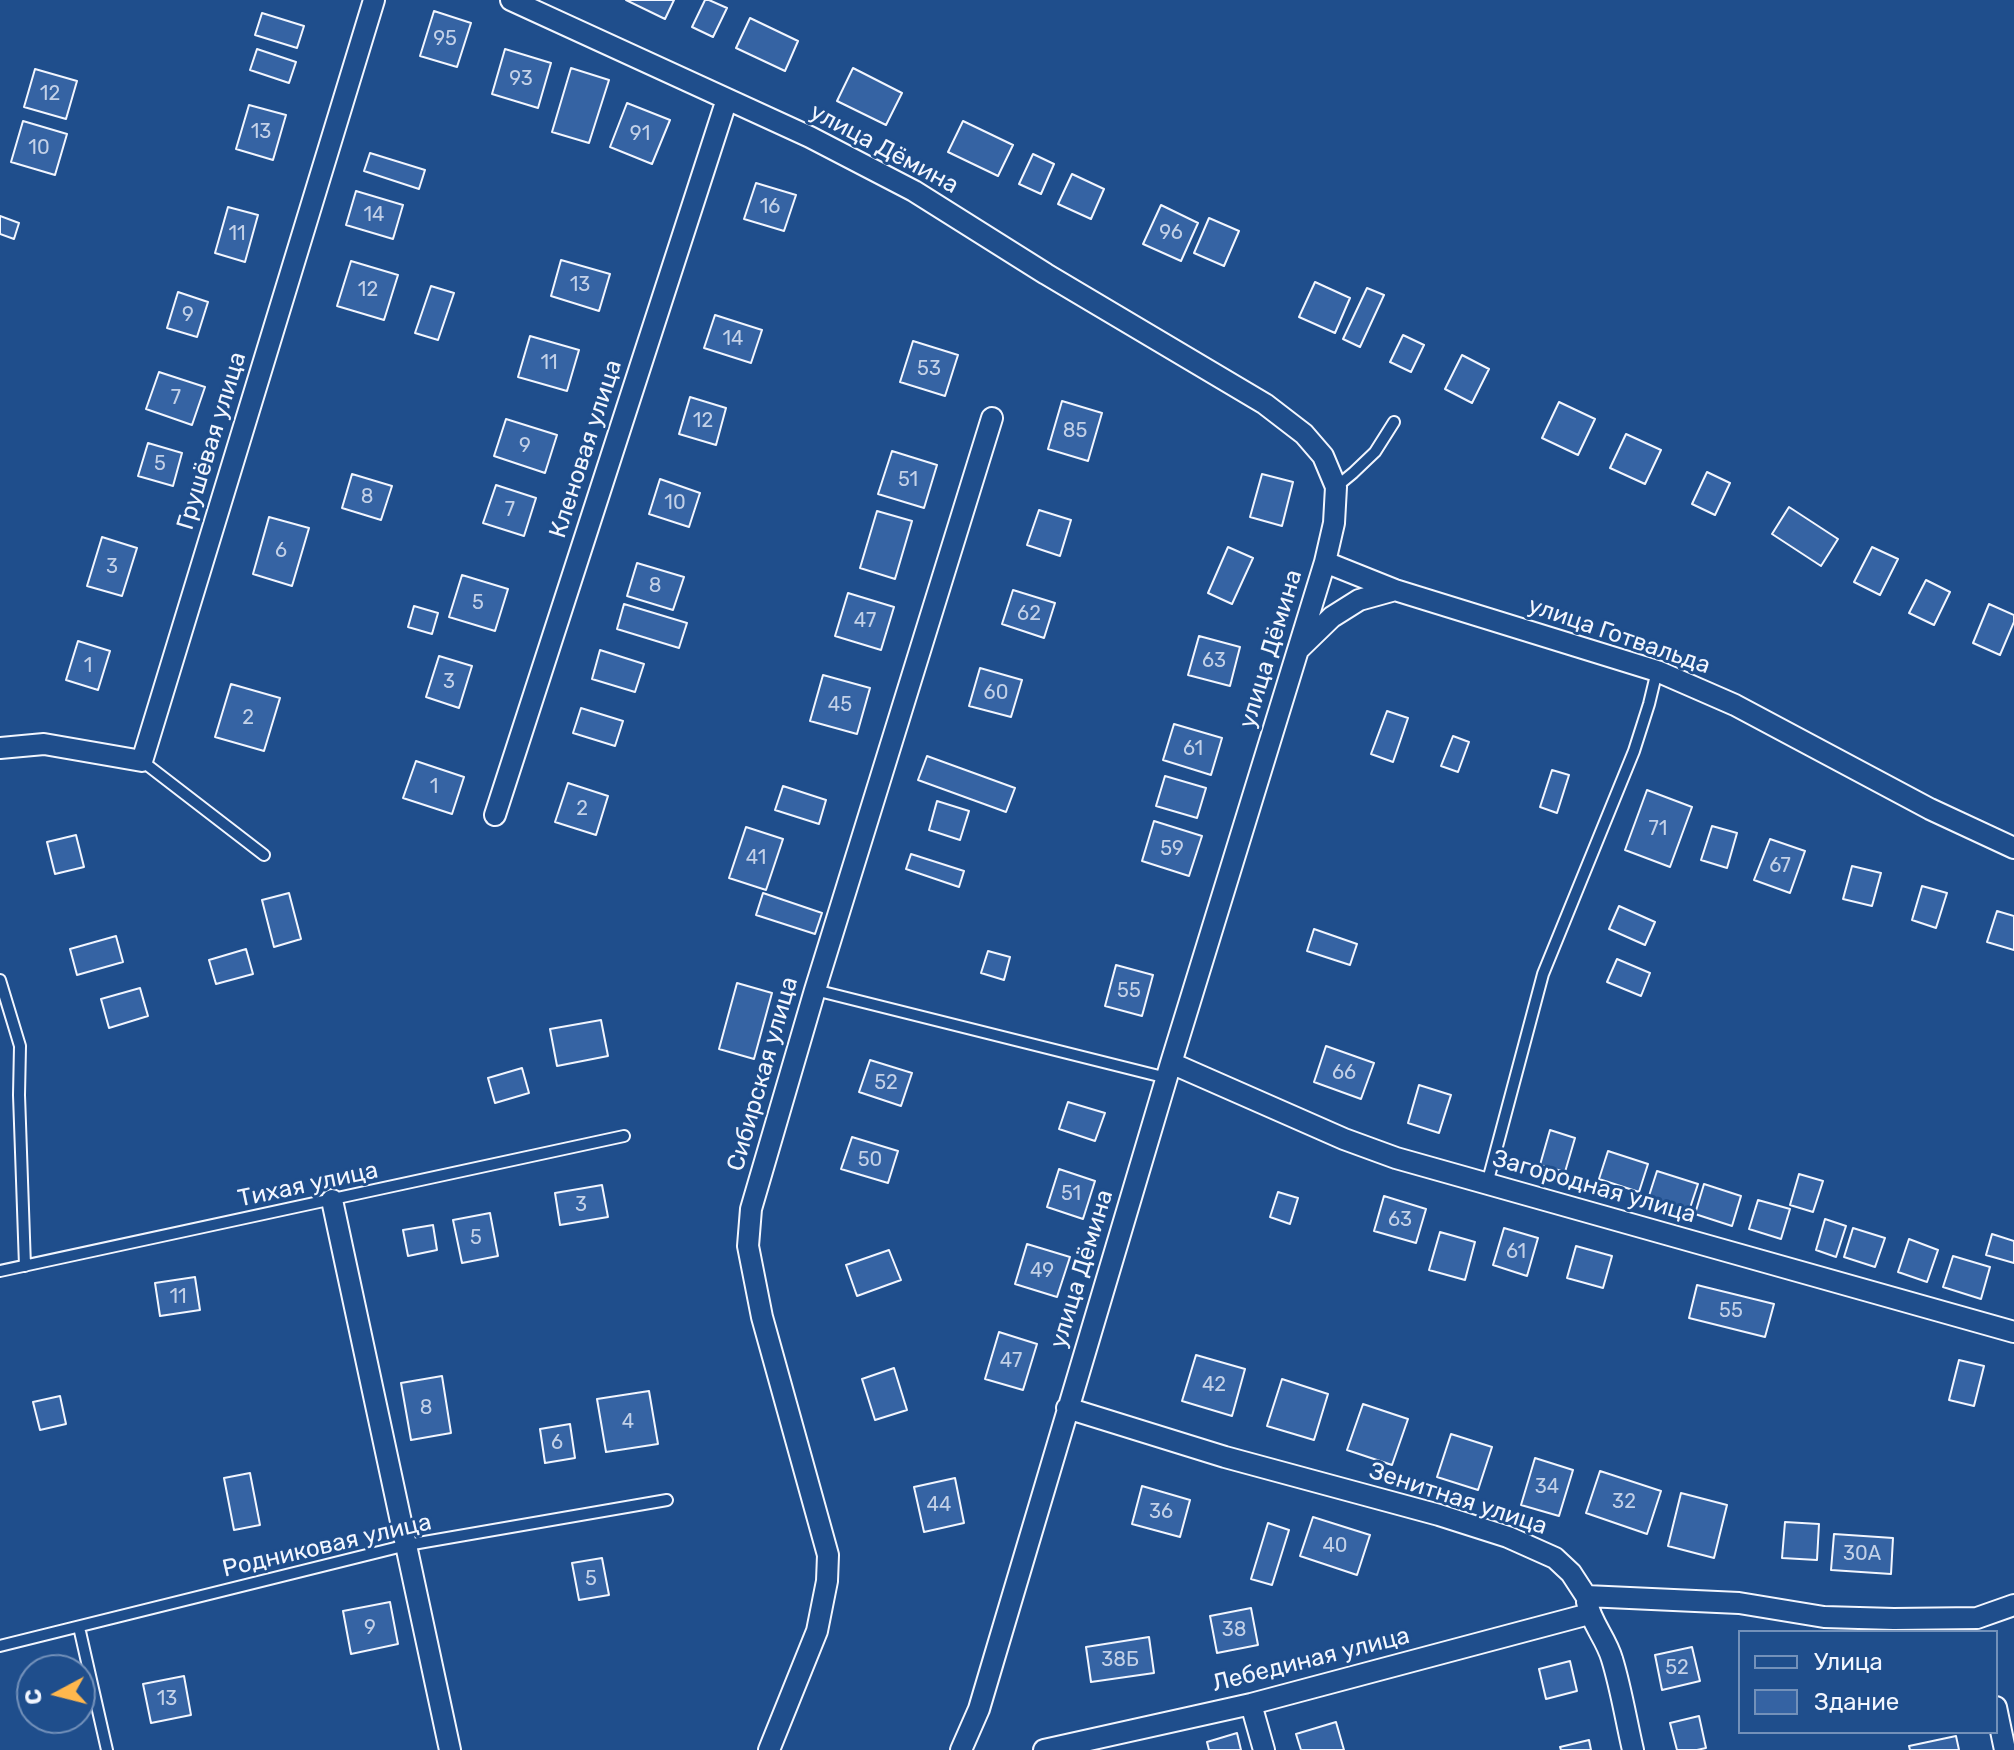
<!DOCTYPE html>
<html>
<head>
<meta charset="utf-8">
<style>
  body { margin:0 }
  #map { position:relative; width:2014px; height:1750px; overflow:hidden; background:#1f4e8c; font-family:Rubik,sans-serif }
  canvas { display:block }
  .legend { position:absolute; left:1738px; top:1630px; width:260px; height:104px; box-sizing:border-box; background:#1f4e8c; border:2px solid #7391ba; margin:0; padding:10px 14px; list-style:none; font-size:24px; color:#f2f6ff }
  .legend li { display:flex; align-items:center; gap:16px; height:40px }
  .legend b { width:40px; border:2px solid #7391ba }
  .north { position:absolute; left:16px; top:1654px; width:80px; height:80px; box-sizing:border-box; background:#1f4e8c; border:2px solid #7391ba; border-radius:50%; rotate:263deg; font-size:22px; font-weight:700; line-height:32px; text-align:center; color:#f2f6ff }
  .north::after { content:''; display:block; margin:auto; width:28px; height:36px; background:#ffb74d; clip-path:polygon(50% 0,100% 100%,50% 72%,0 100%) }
</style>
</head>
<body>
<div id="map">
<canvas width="2014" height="1750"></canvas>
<ul class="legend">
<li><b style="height:10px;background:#1f4e8c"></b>Улица</li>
<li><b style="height:22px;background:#3563a3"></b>Здание</li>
</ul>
<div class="north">С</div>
</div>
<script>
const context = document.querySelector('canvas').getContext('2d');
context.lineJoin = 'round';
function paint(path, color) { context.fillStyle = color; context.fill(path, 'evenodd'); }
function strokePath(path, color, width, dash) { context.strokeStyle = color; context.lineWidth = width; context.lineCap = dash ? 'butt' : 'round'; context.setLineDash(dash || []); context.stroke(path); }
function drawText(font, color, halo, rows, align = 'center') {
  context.font = font + ' Rubik,sans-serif'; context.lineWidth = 6; context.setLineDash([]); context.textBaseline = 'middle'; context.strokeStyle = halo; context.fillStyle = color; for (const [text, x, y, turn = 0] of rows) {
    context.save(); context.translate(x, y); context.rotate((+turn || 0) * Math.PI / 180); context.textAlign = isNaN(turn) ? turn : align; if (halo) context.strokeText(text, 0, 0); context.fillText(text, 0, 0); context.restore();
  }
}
const building = new Path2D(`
  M626,0h48l-9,19z
  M705,0h4l18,8 -14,29 -21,-10z
  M434,11l37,12 -14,44 -37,-11z
  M262,13l42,13 -7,22 -42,-13z
  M750,18l48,23 -13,30 -49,-23z
  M257,49l39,13 -7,21 -39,-13z
  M505,49l46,14 -13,45 -46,-14z
  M571,68l38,12 -20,63 -37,-11z
  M853,68l49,25 -16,32 -49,-24z
  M35,69l42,12 -11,38 -42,-12z
  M627,103l43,17 -18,44 -42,-17z
  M249,105l37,10 -13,45 -37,-11z
  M23,121l44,13 -12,41 -44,-13z
  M963,121l50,24 -15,31 -50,-24z
  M370,153l55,17 -6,19 -55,-18z
  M1033,154l21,10 -13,30 -22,-10z
  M1072,174l32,15 -13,30 -33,-15z
  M756,183l40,12 -12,36 -40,-12z
  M356,191l47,14 -10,34 -47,-14z
  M1161,205l37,18 -17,38 -38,-17z
  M228,207l30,8 -13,47 -30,-9z
  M0,216l19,7 -5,16 -14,-5z
  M1209,218l30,13 -15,35 -30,-13z
  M561,260l49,14 -11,37 -48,-15z
  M351,261l47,14 -14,45 -47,-14z
  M1315,282l35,16 -15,35 -36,-16z
  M431,286l23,7 -16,47 -23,-7z
  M1367,288l17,7 -24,52 -17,-8z
  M178,292l30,10 -11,35 -30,-9z
  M715,315l47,15 -11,33 -47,-15z
  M1403,335l21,10 -13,27 -21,-10z
  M530,336l49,14 -12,41 -49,-14z
  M913,341l45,14 -13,41 -45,-14z
  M1462,355l27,14 -17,34 -27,-14z
  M159,372l46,15 -13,38 -46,-16z
  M690,397l36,11 -10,37 -37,-11z
  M1062,401l40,12 -14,48 -40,-12z
  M1559,402l36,17 -17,36 -36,-17z
  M506,419l51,16 -12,38 -51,-17z
  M1626,434l35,16 -16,34 -35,-16z
  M148,443l34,10 -9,33 -35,-10z
  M892,451l45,14 -13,43 -46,-14z
  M1707,472l23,11 -15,32 -23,-11z
  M352,474l40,12 -11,34 -39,-12z
  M1262,474l31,8 -11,44 -32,-9z
  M660,479l40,14 -11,34 -40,-13z
  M496,485l40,13 -12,38 -41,-13z
  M1789,507l49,32 -17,27 -49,-32z
  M1039,510l32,10 -11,36 -33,-11z
  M877,511l35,10 -17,58 -35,-11z
  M269,517l40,11 -17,58 -39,-12z
  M102,537l35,11 -15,48 -35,-10z
  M1228,547l25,11 -21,46 -24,-11z
  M1872,547l26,12 -18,36 -26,-13z
  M637,563l47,14 -11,33 -46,-14z
  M462,575l46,14 -13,42 -46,-14z
  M1926,580l24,12 -16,33 -25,-12z
  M1013,590l42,13 -11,35 -42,-14z
  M848,593l46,14 -13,43 -46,-14z
  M624,604l63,19 -8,25 -62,-19z
  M1989,604l25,11v7l-14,33 -27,-12z
  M414,606l24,7 -6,21 -24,-7z
  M1199,636l41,11 -10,39 -42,-11z
  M78,641l32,10 -12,39 -32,-10z
  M600,650l44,14 -9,28 -43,-13z
  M439,656l33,10 -13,42 -33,-11z
  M980,668l42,12 -11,37 -42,-11z
  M823,675l47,13 -13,46 -47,-13z
  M231,684l49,14 -16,53 -49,-14z
  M581,708l42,13 -8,25 -42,-13z
  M1387,711l21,7 -15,44 -22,-8z
  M1174,724l48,14 -11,37 -48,-15z
  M1453,736l16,6 -11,30 -17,-6z
  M927,756l88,32 -9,24 -88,-32z
  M416,761l48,16 -12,37 -49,-16z
  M1552,770l17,5 -12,38 -17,-6z
  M1165,776l41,12 -9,30 -41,-12z
  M568,783l40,13 -12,39 -41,-13z
  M783,786l43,14 -7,24 -44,-14z
  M1647,790l45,17 -22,60 -45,-17z
  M937,801l32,10 -9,29 -31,-10z
  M1154,821l48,15 -13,40 -47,-15z
  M1712,826l25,7 -10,35 -26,-8z
  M746,827l37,12 -17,51 -37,-12z
  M76,835l8,32 -29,7 -8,-32z
  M1770,839l35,12 -15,42 -36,-13z
  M911,854l53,17 -5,16 -53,-18z
  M1852,866l29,7 -9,33 -29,-7z
  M1922,886l25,7 -11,35 -24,-8z
  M289,893l12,46 -27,8 -12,-47z
  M763,893l59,20 -7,21 -59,-19z
  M1619,906l36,16 -10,23 -36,-16z
  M1997,911l17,5v34l-27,-8z
  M1314,929l43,15 -7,21 -43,-14z
  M116,936l7,26 -46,13 -7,-26z
  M246,949l7,25 -37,10 -7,-24z
  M988,951l22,6 -6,23 -23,-7z
  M1617,959l33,14 -9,23 -34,-14z
  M1116,965l37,10 -11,41 -37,-10z
  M737,983l35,10 -18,66 -35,-10z
  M140,988l8,28 -39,12 -8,-29z
  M601,1020l7,36 -51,10 -7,-37z
  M1326,1046l48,17 -13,36 -47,-17z
  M870,1060l42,13 -11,33 -42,-14z
  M522,1068l7,25 -34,10 -7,-25z
  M1419,1085l32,10 -12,38 -31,-10z
  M1068,1102l37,11 -10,28 -36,-12z
  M1550,1130l25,8 -10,34 -25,-7z
  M852,1137l46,14 -10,32 -47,-14z
  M1608,1151l40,13 -9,28 -40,-13z
  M1059,1169l36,12 -12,38 -36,-12z
  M1657,1171l41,13 -10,30 -41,-12z
  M1799,1174l24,7 -10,31 -23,-7z
  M1704,1184l37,12 -9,30 -37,-12z
  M602,1185l6,32 -48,8 -5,-32z
  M1278,1192l20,6 -8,26 -20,-7z
  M1384,1196l42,13 -10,34 -42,-12z
  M1758,1200l32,9 -9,30 -32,-10z
  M490,1213l8,43 -36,7 -9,-43z
  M1825,1219l21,7 -10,31 -20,-7z
  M433,1225l4,25 -29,6 -5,-26z
  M1504,1228l34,10 -11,38 -34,-11z
  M1853,1228l32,10 -10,29 -31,-10z
  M1440,1232l35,10 -10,38 -36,-10z
  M1992,1234l22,7v22l-28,-8z
  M1909,1239l29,11 -11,32 -29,-10z
  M1027,1244l43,13 -13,40 -42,-13z
  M1576,1246l36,10 -9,32 -36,-10z
  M889,1250l12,30 -44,16 -11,-31z
  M1953,1256l37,11 -9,32 -38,-12z
  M195,1277l5,33 -40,6 -5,-33z
  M1697,1285l77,19 -9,33 -76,-19z
  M999,1332l38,12 -14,46 -38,-11z
  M1196,1355l49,14 -13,47 -50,-15z
  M1959,1360l25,6 -10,40 -25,-6z
  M894,1368l13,42 -32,10 -13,-41z
  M442,1376l9,57 -40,7 -10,-57z
  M1282,1379l46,15 -14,46 -47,-14z
  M649,1391l9,53 -52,8 -9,-53z
  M60,1396l6,28 -26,6 -7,-28z
  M1363,1404l45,15 -16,46 -45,-15z
  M570,1424l5,34 -30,5 -5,-34z
  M1451,1434l41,13 -14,43 -41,-13z
  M1535,1458l38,12 -14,46 -38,-11z
  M1600,1471l61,20 -14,43 -61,-21z
  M250,1473l10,52 -26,5 -10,-52z
  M955,1478l9,45 -40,9 -10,-45z
  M1142,1486l48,14 -10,37 -48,-13z
  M1681,1493l46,12 -13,53 -46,-12z
  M1313,1517l57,18 -13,40 -57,-19z
  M1785,1522l34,2 -2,36 -35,-2z
  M1268,1523l21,7 -17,55 -21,-6z
  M1834,1534l59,4 -2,36 -60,-4z
  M602,1558l7,37 -30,5 -7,-37z
  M390,1602l8,42 -47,10 -8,-43z
  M1251,1608l7,37 -41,8 -7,-37z
  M1149,1637l5,36 -63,9 -5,-35z
  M1692,1647l8,34 -38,9 -7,-35z
  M1570,1661l7,30 -31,8 -7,-30z
  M184,1676l7,39 -40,8 -8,-39z
  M1699,1716l7,32 -9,2h-20l-7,-27z
  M1336,1722l8,28h-43l-5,-16z
  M1237,1733l4,17h-32l-2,-8z
  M1956,1736l3,14h-49l-1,-4z
  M1589,1740l2,10h-30l-1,-3z`);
const service = new Path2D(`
  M1336,487l17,-14 22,-21 19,-30
  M142,761l122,94
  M0,980l20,66 -1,49 6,171
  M815,990l352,88
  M1487,1184l56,-210 91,-223 15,-47 8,-33
  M0,1271l624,-135
  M79,1627l28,123
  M0,1646l407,-101 260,-45`);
const minor = new Path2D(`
  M511,0l299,137 104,54 132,83 219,130 39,30 19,22 13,31 -2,36 -9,39 -154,501 -192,646 -18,41
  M1325,562l70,28 262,81 78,34 195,104 84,39
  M1299,649l33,-32 27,-17 36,-10
  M0,748l44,-4 98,17 232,-761
  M495,815l232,-716
  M1171,1063l173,76 52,19 618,174
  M332,1200l118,550
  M1067,1408l158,49 214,58 69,22 47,21 16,15 15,23 153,7 85,14 70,2 83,-1 37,-13
  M1587,1602c4,21 19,36 25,57 9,29 14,61 21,91
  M1251,1704l13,46
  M1996,1707l9,43
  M769,1750l48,-119 10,-50 1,-26 -66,-238 -14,-71 3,-37 64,-219 177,-572
  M1044,1750l207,-46 338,-90`);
const numberNames = [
  ["95",445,39],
  ["93",521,79],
  ["12",50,94],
  ["13",261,132],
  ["91",640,134],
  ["10",39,148],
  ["16",770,207],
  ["14",374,215],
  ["96",1171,233],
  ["11",237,234],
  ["13",580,285],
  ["12",368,290],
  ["9",188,315],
  ["14",733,339],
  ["11",549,363],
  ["53",929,369],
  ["7",176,398],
  ["12",703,421],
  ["85",1075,431],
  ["9",525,446],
  ["5",160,464],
  ["51",908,480],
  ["8",367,497],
  ["10",675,503],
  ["7",510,510],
  ["6",281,551],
  ["3",112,567],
  ["8",655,586],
  ["5",478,603],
  ["62",1029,614],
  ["47",865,621],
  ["63",1214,661],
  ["1",88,666],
  ["3",449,682],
  ["60",996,693],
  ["45",840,705],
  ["2",248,718],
  ["61",1193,749],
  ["1",434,787],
  ["2",582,809],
  ["71",1658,829],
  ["59",1172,849],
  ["41",756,858],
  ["67",1780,866],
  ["55",1129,991],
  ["66",1344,1073],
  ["52",886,1083],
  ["50",870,1160],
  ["51",1071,1194],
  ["3",581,1205],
  ["63",1400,1220],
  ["5",476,1238],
  ["61",1516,1252],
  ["49",1042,1271],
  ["11",178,1297],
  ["55",1731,1311],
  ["47",1011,1361],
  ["42",1214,1385],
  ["8",426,1408],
  ["4",628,1422],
  ["6",557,1443],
  ["34",1547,1487],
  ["32",1624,1502],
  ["44",939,1505],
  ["36",1161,1512],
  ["40",1335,1546],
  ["30А",1862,1554],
  ["5",591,1579],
  ["9",370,1628],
  ["38",1234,1630],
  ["38Б",1120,1660],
  ["52",1677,1668],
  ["13",167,1699]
];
const streetNames = [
  ["улица Дёмина",884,149,28],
  ["Грушёвая улица",212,441,-73],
  ["Кленовая улица",586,449,-72],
  ["улица Готвальда",1619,636,19],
  ["улица Дёмина",1271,649,-73],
  ["Сибирская улица",763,1074,-74],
  ["Тихая улица",308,1185,-12],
  ["Загородная улица",1594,1187,16],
  ["улица Дёмина",1082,1269,-73],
  ["Зенитная улица",1458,1499,18],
  ["Родниковая улица",327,1546,-13],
  ["Лебединая улица",1311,1660,-14]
];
paint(building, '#3563a3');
strokePath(building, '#f2f6ff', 2);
strokePath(service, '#f2f6ff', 14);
strokePath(minor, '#f2f6ff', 24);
strokePath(service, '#1f4e8c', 10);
strokePath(minor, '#1f4e8c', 20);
drawText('20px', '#c3d1e8', null, numberNames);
drawText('24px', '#f2f6ff', '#1f4e8c', streetNames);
</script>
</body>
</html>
